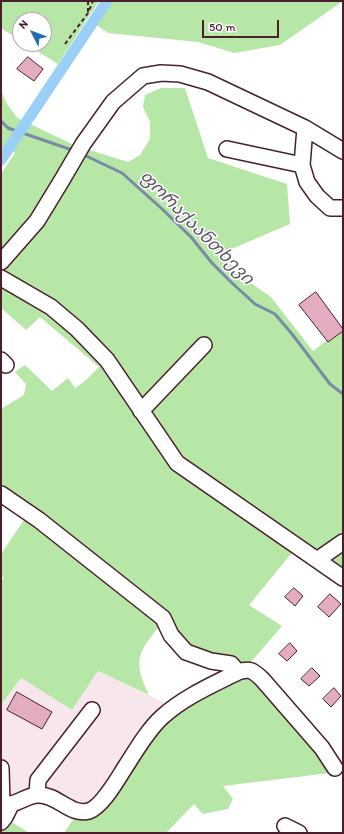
<!DOCTYPE html>
<html>
<head>
<meta charset="utf-8">
<style>
  body { margin:0 }
  #map { position:relative; width:344px; height:834px; overflow:hidden; background:#fff; font-family:Itim,sans-serif }
  canvas { display:block }
  .frame { position:absolute; inset:0; border:2px solid #4a1f2b; pointer-events:none }
  .north { position:absolute; left:12px; top:12px; width:40px; height:40px; box-sizing:border-box; background:#fff; border:1px solid #b7a5aa; border-radius:50%; rotate:312deg; font-size:11px; font-weight:700; line-height:16px; text-align:center; color:#4a1f2b }
  .north::after { content:''; display:block; margin:auto; width:14px; height:18px; background:#1f6fb2; clip-path:polygon(50% 0,100% 100%,50% 72%,0 100%) }
  .scale { position:absolute; left:202px; top:20px; width:77px; height:18px; box-sizing:border-box; border:2px solid #4a1f2b; border-top:0; padding-left:5px; font-size:12px; line-height:14px; white-space:nowrap; color:#4a1f2b; -webkit-text-stroke:3px #fff; paint-order:stroke }
</style>
</head>
<body>
<div id="map">
<canvas width="344" height="834"></canvas>
<div class="frame"></div>
<div class="north">N</div>
<div class="scale">50 m</div>
</div>
<script>
const context = document.querySelector('canvas').getContext('2d');
context.lineJoin = 'round';
function paint(path, color) { context.fillStyle = color; context.fill(path, 'evenodd'); }
function strokePath(path, color, width, dash) { context.strokeStyle = color; context.lineWidth = width; context.lineCap = dash ? 'butt' : 'round'; context.setLineDash(dash || []); context.stroke(path); }
function drawText(font, color, halo, rows, align = 'center') {
  context.font = font + ' Itim,"Noto Sans Georgian",sans-serif'; context.lineWidth = 3; context.setLineDash([]); context.textBaseline = 'middle'; context.strokeStyle = halo; context.fillStyle = color; for (const [text, x, y, turn = 0] of rows) {
    context.save(); context.translate(x, y); context.rotate((+turn || 0) * Math.PI / 180); context.textAlign = isNaN(turn) ? turn : align; if (halo) context.strokeText(text, 0, 0); context.fillText(text, 0, 0); context.restore();
  }
}
const built = new Path2D(`
  M98,671l73,35 -60,78 -26,23 -72,-9 -12,-1v-92l20,-27 51,32z`);
const green = new Path2D(`
  M1,1h98l-41,63 -32,-20h18v-24h-24v20l-19,-12z
  M111,1h232l-63,44 -46,8 -36,-11 -90,-9 -13,-9z
  M161,88h24l23,70 79,26 3,40 -68,29 19,23 30,21 42,54 30,-23v244l-165,-113 -68,-102 -101,-81 -4,-7 26,-48 -30,30v-77l14,-21 -12,-6 -2,2v-60c3,12 9,20 17,29l56,27 54,17 12,-7 10,-16v-17l-7,-15 2,-12z
  M1,282l46,26 52,48 49,76 147,117 -46,56 33,21 -32,37 -35,-4 -22,-8 -192,-163v-79l23,-14 2,-11 -11,-12 10,-7 27,26 16,-13 7,10 10,-7 14,-14 -59,-50 -14,13 -25,-22z
  M26,517l134,108c-23,29 -27,35 -11,70l-51,-24 -26,39 -51,-32 -20,27v-123l3,-4 -3,-2v-22z
  M248,674l72,78 10,21 -107,13 10,13 -5,10 -25,5 -9,-10 -28,29h-102l10,-15 13,1 12,-6 66,-93 25,-19z
  M10,821l19,12h-28z`);
const stream = new Path2D(`
  M1,121l7,7 67,23
  M82,154l40,19 39,35 30,29 21,26 20,20 23,21 20,10 17,20 38,50 13,10`);
const canal = new Path2D(`
  M1,160l106,-159`);
const building = new Path2D(`
  M28,57l15,12 -9,12 -17,-12z
  M316,292l27,37v2l-15,11 -29,-37z
  M294,588l9,8 -8,10 -10,-9z
  M330,594l11,10 -12,13 -11,-10z
  M290,643l7,8 -10,10 -8,-7z
  M312,668l8,8 -11,10 -8,-7z
  M334,688l7,8 -10,11 -8,-8z
  M17,692l35,20 -10,17 -35,-19z`);
const path = new Path2D(`
  M88,12v-11
  M65,44l23,-31 5,-12`);
const minor = new Path2D(`
  M305,128l-3,37 5,17 10,14 13,12h13
  M227,149l75,16
  M1,262l36,-41 25,-41 21,-36 30,-42 30,-26 18,-3 19,1 28,8 97,46 38,23
  M1,278l50,29 26,22 30,31 70,103 166,115
  M1,360l5,5
  M141,411l63,-66
  M1,494l38,26 124,98 8,17 15,17 25,9 20,3 7,8c-26,13 -54,25 -76,45 -15,14 -25,32 -36,49 -8,12 -23,40 -37,45 -19,5 -32,-17 -51,-16 -13,0 -23,13 -37,8
  M317,560l26,-18
  M238,672c13,-4 15,-1 24,7l60,69 13,20
  M1,768l1,36
  M37,794l1,-14 54,-70
  M1,822l4,-5 6,-12
  M285,826l14,7`);
const waterNames = [
  ["ფორაქაანთხევი",196,228,45]
];
paint(built, '#f7e6ec');
paint(green, '#b6e7a6');
strokePath(stream, '#7a89a6', 3);
strokePath(canal, '#9acff8', 11);
paint(building, '#e3acc1');
strokePath(building, '#4a1f2b', 1);
strokePath(minor, '#4a1f2b', 18);
strokePath(path, '#4a1f2b', 2, [4, 3]);
strokePath(minor, '#fff', 15);
drawText('italic 18px', '#625468', '#fff', waterNames);
</script>
</body>
</html>
